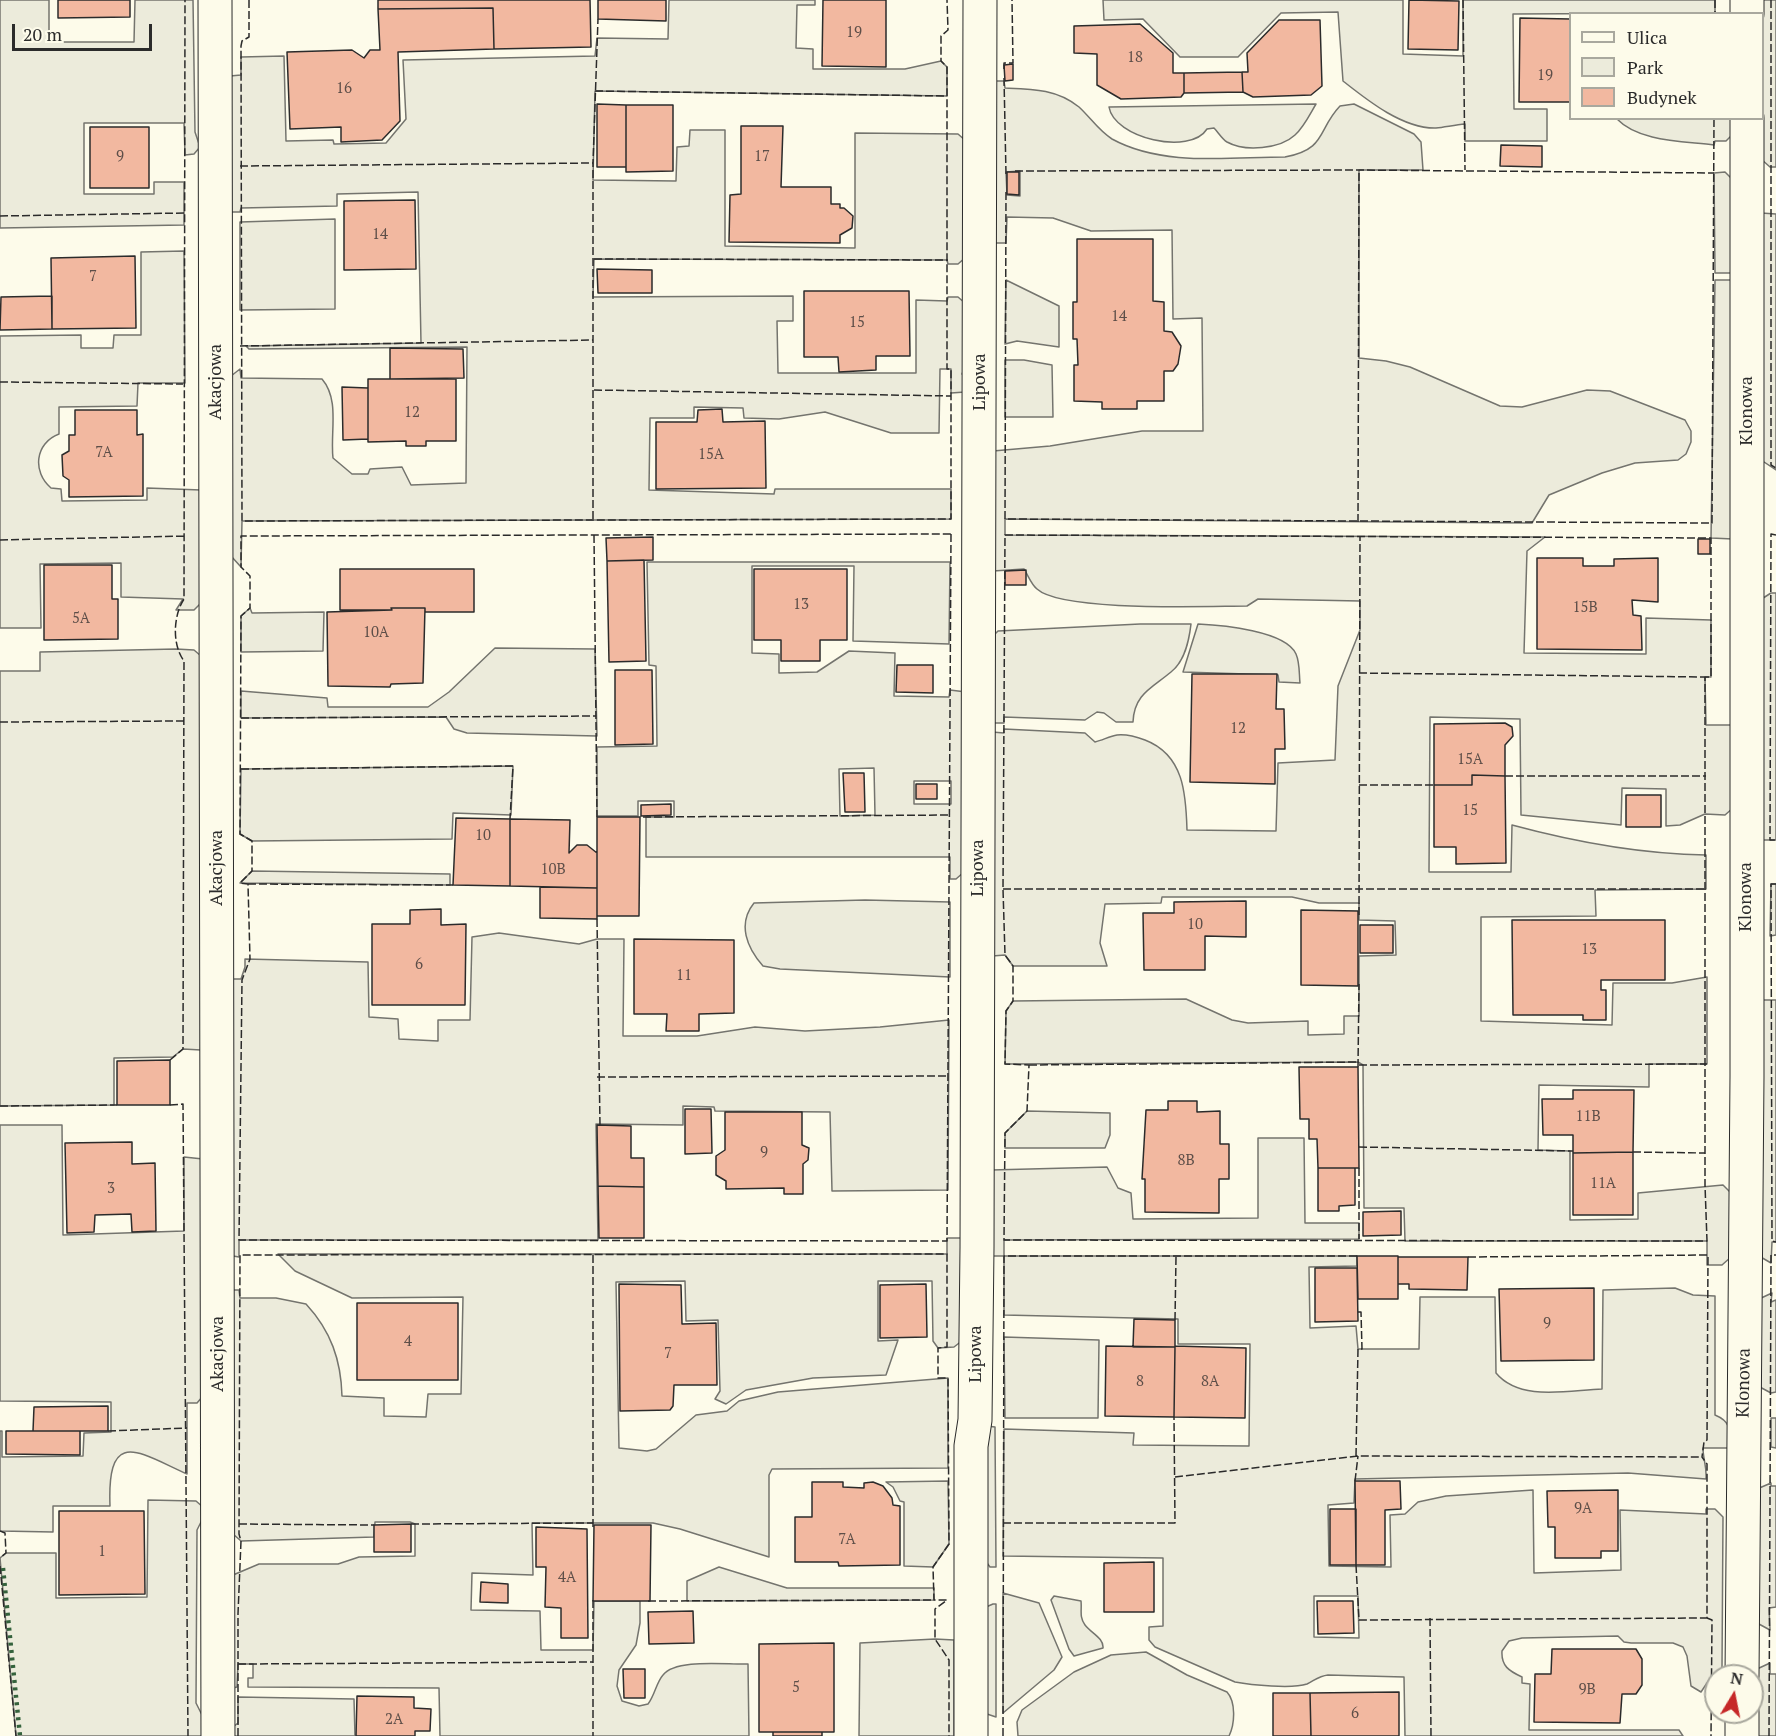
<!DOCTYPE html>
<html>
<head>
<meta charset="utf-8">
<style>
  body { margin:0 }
  #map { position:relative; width:1776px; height:1736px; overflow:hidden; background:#fdfbea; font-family:"PT Serif",serif }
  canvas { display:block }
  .legend { position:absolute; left:1569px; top:12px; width:195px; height:108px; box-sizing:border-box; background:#fdfbea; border:2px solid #a9a89e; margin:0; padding:8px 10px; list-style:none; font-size:18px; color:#2b2b2b }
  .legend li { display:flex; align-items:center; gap:12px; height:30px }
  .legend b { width:30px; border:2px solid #a9a89e }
  .north { position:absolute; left:1704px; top:1664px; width:60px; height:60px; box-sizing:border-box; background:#fdfbea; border:2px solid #a9a89e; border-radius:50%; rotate:10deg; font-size:16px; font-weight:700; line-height:24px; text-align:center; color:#2b2b2b }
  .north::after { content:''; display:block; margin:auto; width:21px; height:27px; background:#c62828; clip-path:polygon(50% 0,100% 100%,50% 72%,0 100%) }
  .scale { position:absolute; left:12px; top:24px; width:140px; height:27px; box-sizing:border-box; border:3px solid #2b2b2b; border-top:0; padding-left:8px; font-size:18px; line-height:21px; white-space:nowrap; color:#2b2b2b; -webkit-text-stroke:4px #fdfbea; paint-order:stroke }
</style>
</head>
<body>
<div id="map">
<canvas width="1776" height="1736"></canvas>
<ul class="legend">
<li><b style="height:8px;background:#fdfbea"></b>Ulica</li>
<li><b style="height:16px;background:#ecebdb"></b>Park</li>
<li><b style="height:16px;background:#f2b8a0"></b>Budynek</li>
</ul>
<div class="north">N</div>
<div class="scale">20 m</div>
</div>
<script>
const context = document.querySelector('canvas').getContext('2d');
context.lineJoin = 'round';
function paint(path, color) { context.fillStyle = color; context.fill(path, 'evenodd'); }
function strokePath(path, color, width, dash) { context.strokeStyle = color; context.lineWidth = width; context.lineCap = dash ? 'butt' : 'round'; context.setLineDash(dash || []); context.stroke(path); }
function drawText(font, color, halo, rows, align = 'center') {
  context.font = font + ' "PT Serif",serif'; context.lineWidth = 4.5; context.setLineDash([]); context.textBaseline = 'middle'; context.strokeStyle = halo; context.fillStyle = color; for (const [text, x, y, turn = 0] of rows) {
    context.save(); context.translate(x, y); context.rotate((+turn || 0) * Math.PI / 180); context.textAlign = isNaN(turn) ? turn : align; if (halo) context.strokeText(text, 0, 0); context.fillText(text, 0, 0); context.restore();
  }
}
const green = new Path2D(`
  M0,0h49v42h85l1,-42h58l2,132 5,15 -6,7 -9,1 -1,-32h-100v71h70v-12h30v43l-184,3z
  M669,0h146v5h-18l-1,43 17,1v20h92l36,-8 6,6v29l-352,-5 -2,89 83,1 1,-34 12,-1 1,-16h35v116l130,2v-115l103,1 8,7v116l-8,7h-10l-1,-4 -353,-1 -1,38 200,-1v25h-16l1,52h138v-73l31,1 1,-4h10l8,7v60l-4,10 4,4 -1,14 -14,1v-24h-11l-1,64h-48l-66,-21 -46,7 -35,-1 -1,-10 -49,-1v11h-44l-1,72 125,4 1,-5h176v30l-709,2 -1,46 -10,-11v-180l9,-7 1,9 81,1c18,21 8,53 11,79l19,16h16l2,-5 32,-2 9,18 55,-2 1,-136 -218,2 -3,-3 175,-3 -3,-151 -81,2v12l-96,2 -1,4h-10v-136l11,-1v-18l43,-1 2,85 47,-1 1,4 52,-1 20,-24 -3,-59 192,-4 2,-18 71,1z
  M1103,0h300v54l60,2v-56h252v13l-202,1 1,95h33v32h-82v-17c-10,1 -20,3 -29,4 -33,1 -69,-28 -93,-47l-5,-69 -57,1 -43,44h-58l-37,-38 -39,1z
  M1761,0h15v167h-6l-9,-8z
  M994,81h10l1,7c27,1 52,1 74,19 11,10 20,24 33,32 51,28 118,18 173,18 42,-8 32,-27 55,-51l14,-2 60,30 7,8 2,28h-64v188l27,3 24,6 90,39 22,1 65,-17 23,1 75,29 6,11v11l-5,12 -8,6 -43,3 -33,10 -53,22 -17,28 -527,-4v16l540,2 -18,14 -3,102 122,1v-36l65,2v57h-6l1,48h27v83l-8,7 -20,-1 -25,11 -14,1v-37l-44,-1 -1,37 -100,-10 -1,-96 -90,-2 -1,155h82l1,-47c63,17 128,29 194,30v34l-111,1 1,26 -115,1v104l131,4 1,-42h59l35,-6v87h-58v23l-110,-2 -1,65 32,1v69l68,-1v-26l85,-8 8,8v64l-9,8h-15v-24h-302l-1,-33h-40l-1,-143 -5,-3 -353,2 1,-53 7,-10 173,-2 46,21 16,3 60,-2v14l36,-1v-18h15v-60l37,-1 -1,-34 -36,-1v-17h-40l-27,-6h-130l-1,6 -56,1 -5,39 7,23h-94l-8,-11 -13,1v-224l12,1v-4l81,4 10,9c8,-2 15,-6 22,-7 10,-1 20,2 28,5 39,15 41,54 42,90l89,1 2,-68 57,-3 3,-74 22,-56v-29l-102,-2 -11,7c-39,0 -185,6 -210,-17 -6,-5 -9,-14 -13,-20l-31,2v-120l57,-5 92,-15h61l-1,-113 -29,1 -1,-89 -81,1 -38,-13 -46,-1 -1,26h-12zM1020,171v25l-13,-1 -1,-23z
  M1316,104c-6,10 -12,23 -21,31 -15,14 -50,17 -68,7 -5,-3 -9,-10 -13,-14l-7,1c-17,27 -93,9 -98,-22z
  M1617,119h116v15l-7,7h-11l-1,4c-30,-4 -75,-3 -97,-26z
  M1725,172l8,8v93h-18l-1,-100z
  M1761,213l15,1v256l-15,-10z
  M335,219v90l-95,1v-88z
  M184,251l1,132h-47l-1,23 -78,1v27c-24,9 -27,38 -8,54l10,1 1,12 85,-1v-12l54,2v113l-7,7h-18l7,-11 -62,-2v-34l-81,1 1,64h-41v-292l81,-1v13h32l1,-13h27v-83z
  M1006,280l53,26v41l-42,-6 -12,3z
  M1715,280h18v259l-22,-1z
  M1005,360h19l28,5 1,52h-48z
  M647,562h303l-1,82 -96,-3 1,-75h-102v87l27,1v19l38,-1 32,-21 46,2 -1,43 55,1 1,-7 16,2 -2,180 -8,7h-6v-22h-304v-40h28v-16h-36v15h-41v-69l60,-1 -1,-80 -7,-1zM874,768l1,47 -35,1 -1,-47zM914,781h37v23h-37z
  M1771,593h5v247h-15l-1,-240z
  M250,608l2,5 72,-1 -1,39 -82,1v-36z
  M1140,624h51c-2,17 -6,37 -20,48 -19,16 -37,22 -38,50h-17l-12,-9 -7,-1 -12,8 -81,-3v6h-11v-87l5,-5z
  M1198,624c24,1 88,7 98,30 4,9 3,20 4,29l-21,-1 -1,-7 -95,-3z
  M495,648l100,1 2,87 -130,-3 -13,-4 -8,-12 -205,1v-27l86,7 1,9h100l21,-15z
  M176,649l18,1 7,6v394l-18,-1 -10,8 -59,1v47l-114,1v-435h40v-19z
  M513,766l-2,49 -58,-2 -1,26 -200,2 -12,-7 1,-65z
  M252,871l198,3v11l-210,-2z
  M1771,884h5v51l-6,1z
  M865,900l85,2v75l-170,-8 -17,-3c-16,-18 -26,-42 -9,-63z
  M499,933l80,11 18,-5h27l-1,97h74l58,-9 50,4 75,-4 69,-7 -1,170 -116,1 -2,-79 -115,-1 -1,-4 -31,-1v19l-87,-1 2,116h-359v17l-6,-1 -1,-277h9l4,-12v-8l123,3 1,55 29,2 1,20 39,2v-21h32l2,-83z
  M1761,1000h15v242h-4l-1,21 -12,-7z
  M1027,1111l83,2v22l-5,13h-100v-15z
  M0,1125h62l1,110 121,-4v-74l19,2v237l-6,7h-10v71c-49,-22 -80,-47 -77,32h-57v26l-53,-1v-100h2v26l81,-1 1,-23 27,-1v-30l-111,-1z
  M1258,1138h46l1,85h54v16l-355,1v16h353v10l-48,1 1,61 46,-2 2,23h61l1,-52h75l1,76c24,29 73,17 106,16l1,-99 72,-2 18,7 22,1v119c17,7 15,16 15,33h-27c0,11 4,19 3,31l-78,-6 -273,6 -1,24 -26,2 1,61 62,1 -1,-52 15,-1 13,-12 28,-6 87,-6 1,83 87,-3 -1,-60 86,4v-5h9l8,8 -1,151 6,8h-12v15h-5v-14l-10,15 -10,-6 -4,-30 -4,-9 -10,-4h-42l-7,-1 -6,-6 -96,2 -13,3 -7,10c-1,15 7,20 20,26v6l8,1 -1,46h150l4,6h-278l-1,-59 -76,-2c-9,1 -13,5 -21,9 -15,5 -56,1 -72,-2l-80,-35 -6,-7v-13l14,-1v-68l-160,-2 1,-127 130,4 -1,12 116,1 1,-102h-72v-25l-174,-4v-59h-17l4,-86 116,-3 11,21 13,5 2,26 125,-1zM1314,1596h44l1,42 -45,-1z
  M947,1238h16v102l-9,7 -16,1 -5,-7 -1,-60h-54v60l20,-1 -12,35 -73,3 -67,12 -20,14 -11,-5 5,-8 -2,-71 -32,1 -1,-40 -69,1 3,166 28,3 9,-2 40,-34 31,-4 12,-10 39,-9 170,-14v90l-176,1 -3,6v82l-89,-28 -27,-6h-121l1,52 -61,-2 -1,37 69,1 1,39h52l1,-49h46v22l-4,22 -17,25 -2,16 5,15 17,5 9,-2c7,-9 8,-21 15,-29 13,-17 65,-10 85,-11l1,72h-309l-1,-48 -191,-1v-9h5v-14h-15l-1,23 -4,1v-113l26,-11h79l21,-7 56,-1v-32l-5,-2h-35l-1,15 -133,4 -8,-7v-244h6l1,8h36l30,6c25,27 35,56 36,92l42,2v18l42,1 2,-23h33l2,-97 -111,1 -57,-27 -17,-17h669z
  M1772,1293l-1,9 5,-2v92l-5,1 -13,-7 1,-87z
  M1004,1337l95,3 -1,78h-93z
  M1771,1418h5v30l-5,-1z
  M987,1426l8,1 1,140h-6l-3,-4z
  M948,1481l1,63 -16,23 -29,-1v-64l-4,-1 -7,-14 -7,-5z
  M1771,1483v3h5v121l-7,1 1,22 -13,-7v-134z
  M148,1500l48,1 8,7v8l-7,14 -1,173 7,14v19h-187l-16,-178 6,-5h50v45l91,-1z
  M719,1567l68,21h147v12l-247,1v-20z
  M1003,1593l36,10 23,54 -8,13 -51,43z
  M1054,1596l27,5c1,9 -2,16 4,24 6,8 19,13 18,23l-29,8 -5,-7 -18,-49z
  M993,1604h3v113l-9,-3 -1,-107z
  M935,1639l19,1v96h-95l1,-93z
  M1146,1652l41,23 40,17c9,10 8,32 2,44h-211l-1,-14 5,-12 52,-38 37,-17z
  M1770,1663v11h6v62h-20l1,-67z
  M238,1697l116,2 1,37h-122v-9l5,-4z`);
const building = new Path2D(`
  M58,0h72v17l-72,1z
  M378,0h212l1,47 -97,2 -1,-41 -115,1z
  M598,0h68v21l-68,-2z
  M823,0h63v67l-64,-1z
  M1409,0l50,1 -1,49 -50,-1z
  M493,8l1,41 -96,3 2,69 -18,19 -41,2v-15l-51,2 -3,-77 65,-2 12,8 6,-8h10l-2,-41z
  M1520,18l50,1v83h-51z
  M1279,20h41l2,66 -11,9 -58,2 -10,-5 -1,-20h6l-1,-19z
  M1140,24l33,29v20h11v20l-3,4 -60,2 -24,-14v-31l-23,-1v-27z
  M1013,64v16l-8,1 -1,-16z
  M1242,72l1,20 -59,1v-20z
  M597,104l29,1v62h-29z
  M626,105h47v66l-47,1z
  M741,126h42l-2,61h50v17h9v4h4l9,8 -1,12 -12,7v8l-111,-1 1,-47 11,-1z
  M90,127h59v61h-59z
  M1501,145l41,1v21l-42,-1z
  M1007,172h12v23l-12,-1z
  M415,200l1,69 -72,1v-69z
  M1077,239h76v62l11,1v29l8,1 9,14 -3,18 -5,7h-9v30h-27v8h-35v-7l-28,-1v-36h4l-1,-26h-4v-37h4z
  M135,256l1,72 -84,1 -1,-71z
  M597,269l55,1v23h-54z
  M804,291h105l1,65h-34v14l-37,2 -1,-15h-34z
  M52,296v33l-52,1 1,-33z
  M390,348l73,1 1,29 -74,1z
  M368,379h88v62h-30v5h-20v-5l-38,1z
  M342,387l26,1v51l-25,1z
  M722,409l1,13 42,-1 1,67 -110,1v-67h41l1,-12z
  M75,410h62v25l6,-1v62l-74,1v-17l-6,-4 -1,-21 7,-4v-16h6z
  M653,537v23l-46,1 -1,-23z
  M1698,539h12v15h-12z
  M1537,558h46v8h31v-7l44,-1v44l-26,-2 1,15 8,1 1,34 -105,-1z
  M644,560l2,101 -37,1 -2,-101z
  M44,565h68v34h6v40l-74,1z
  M340,569h134v43h-49v-4h-34l1,2h-52z
  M754,569h93v71h-27v21h-39v-21h-27z
  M1026,570v15h-21v-14z
  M391,608h34l-2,75 -32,1 -1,3 -62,-1 -1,-74 65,-2z
  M897,665h36v28l-37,-1z
  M615,670h37l1,74 -38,1z
  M1192,674h85l-1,35h8l1,40h-10v35l-85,-2z
  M1505,723l7,4 1,9 -8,9v31l-33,-1v10h-38v-61z
  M843,773h21l1,39h-20z
  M1472,775l33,1 1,87 -50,1v-17h-22v-62h38z
  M916,784h21v15h-21z
  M1626,795h35v32h-35z
  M671,804v11l-30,1v-11z
  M597,817h43l-1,99h-42z
  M456,818l54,1v67l-57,-1z
  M510,819l60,1 -1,33 8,-8h10l10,8v35l-87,-2z
  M540,887l57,1v31l-57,-1z
  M1246,901v36l-41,-1v34h-61l-1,-57h31v-11z
  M441,909v16l25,-1 -1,81h-93v-81h38v-14z
  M1301,910l57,1v75l-57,-1z
  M1512,920h153v60h-64v10h5v30h-23v-5h-70z
  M1360,925h33v28h-33z
  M634,939l100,1v73l-35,1v17h-33l1,-17h-33z
  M170,1060v45h-53v-44z
  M1299,1067h59l1,101h-41l-1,-29h-8v-20h-9z
  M1573,1090h61l-1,62 -60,1v-18h-30l-1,-36h31z
  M1168,1101h29v11l23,-1v33h9v35h-10v34l-74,-1v-33h-3l4,-69h22z
  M685,1109h26l1,44 -27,1z
  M725,1112h77v33l7,3 -1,12 -5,4v30h-19v-6l-58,1v-8l-10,-6v-19l9,-6z
  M597,1125l34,1v32h13v29l-46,-1z
  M132,1142v22l23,-1 1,68 -24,1 -1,-18 -36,1 -1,17 -27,1 -2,-90z
  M1633,1152v63h-60v-62z
  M1318,1168h37v37l-16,1v5h-21z
  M598,1186l46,1v51h-45z
  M1401,1211v24l-38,1v-24z
  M1357,1256h41v43h-40z
  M1398,1257h70l-1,33 -58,-1v-5h-11z
  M1315,1268h42l1,53 -43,1z
  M619,1284l62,1 1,39 34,-1 1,62h-43l-1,21 -3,4 -50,1z
  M926,1284l1,53 -47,1v-53z
  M1594,1288v72l-93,1 -2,-72z
  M357,1303h101v77h-101z
  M1134,1319l41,1v27h-42z
  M1106,1346l69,1 -1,70 -69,-1z
  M1175,1346l71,2 -1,70 -71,-1z
  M108,1406v25h-75l1,-24z
  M6,1431h74v24l-74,-1z
  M1355,1481h45l1,28 -16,1v55h-29z
  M812,1482h31v5l21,1v-5l9,-1 10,4 9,12 1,7 7,1v59l-61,1 -1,-4h-43v-45h17z
  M1618,1490v61h-17v7h-46v-31h-7l-1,-36z
  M1330,1509h26v56h-26z
  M59,1511h85l1,83 -86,1z
  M411,1524v28h-37v-27z
  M594,1525h57l-1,76h-57z
  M536,1527l51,2 1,109h-27v-30l-16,-1 1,-40h-10z
  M1154,1562v50h-50v-49z
  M481,1582l27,2v19l-28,-1z
  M1317,1601h36l1,32 -36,1z
  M693,1611l1,32 -45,1 -1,-32z
  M834,1643v89h-75v-88z
  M1552,1649h84l6,10v26l-6,9h-14l-2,29 -86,-1 1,-48h16z
  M623,1669h22v29h-21z
  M1399,1692v44h-88l-1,-43z
  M1273,1693h37l1,43h-38z
  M357,1696l57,1v11l17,1 -1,22h-15v5h-59z
  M773,1732h49v4h-49z`);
const minor = new Path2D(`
  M215,0l3,1736
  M1747,0v14
  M1742,1676l5,-600v-958
  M1742,1712v24
  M971,1736v-290l4,-26 2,-172 3,-1248`);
const hedge = new Path2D(`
  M3,1568l17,168`);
const fence = new Path2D(`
  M249,0v37l-7,4 -1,5 1,475 709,-2v-150h-4v-302l-6,-6v-25l7,-6 -1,-30
  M1463,0l2,170
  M1715,0v14
  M1771,0v465l5,3
  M1004,69v-6h9l-1,-63
  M1004,78l2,96
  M595,91l352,5
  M240,166l353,-3
  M1015,171l344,-1 355,3
  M1006,192l-1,327 707,4 2,-405
  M0,216l184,-3
  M594,259l354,1
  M240,346l353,-6
  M0,382l183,2
  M594,390l357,6
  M593,519v-356l5,-144
  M1358,522l1,-352
  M951,534l-4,707 -708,-1 3,-260 8,-21 -2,-75 -8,-1 12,-12v-30l-12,-7 1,-218 9,-8v-32l-9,-9v-31z
  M594,535l3,282
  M1005,535l706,3v139h-6v508l2,56 -703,-1 1,-107 22,-22 2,-46 -24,-1 1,-53 7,-10v-35l-8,-11 -2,-66z
  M1776,535l-5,-1 -1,306h6
  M0,540l184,-4
  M1359,673l346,4
  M241,718l355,-2
  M0,722l184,-1
  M241,769l272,-3 -3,53
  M1505,776h201
  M1359,785h75
  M643,817l308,-2
  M248,884l205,1
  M1776,884h-5l1,357 4,1
  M1003,889h703
  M1359,915l1,-378
  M597,919l3,207
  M170,1060l13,-11 1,-388c-12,-16 -11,-45 0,-62l1,-599
  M1029,1065l330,-3
  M1359,1065l348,-1
  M1358,1067l1,-83
  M597,1077l352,-1
  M170,1105l13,-1 5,632
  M0,1106l117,-1
  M1359,1147l214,4
  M1633,1152l72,1
  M1359,1168v71
  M593,1255v273
  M1468,1257l240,-2 -1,185 -3,2 -2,15 5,7v154l5,2 -1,116
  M1175,1320l1,-63
  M108,1431l79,-3
  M1356,1456l2,-107h4l-1,-37h-3
  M1175,1477l183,-21 344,1
  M1355,1481l3,-25
  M1003,1523h172l-1,-106
  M239,1524l135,1
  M411,1524l182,-1
  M0,1531l5,2 1,20 -6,5
  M1356,1565l3,55 348,-2
  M0,1566l16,170
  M593,1600v136
  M648,1601l286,-1
  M1430,1618l1,118
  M238,1664l355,-2
  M238,1736v-122l3,-73 -2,-7 1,-279 707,-1v93l-9,1v30h10l1,166 -16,23 1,33h13l-12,9v30l14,21v76
  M1003,1736l1,-480h353
  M1769,1736l2,-473v-8h5`);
const numberNames = [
  ["19",854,33],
  ["18",1135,58],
  ["19",1545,76],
  ["16",344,89],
  ["9",120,157],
  ["17",762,157],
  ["14",380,235],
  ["7",93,277],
  ["14",1119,317],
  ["15",857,323],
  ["12",412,413],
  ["7A",104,453],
  ["15A",711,455],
  ["13",801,605],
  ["15B",1585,608],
  ["5A",81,619],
  ["10A",376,633],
  ["12",1238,729],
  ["15A",1470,760],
  ["15",1470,811],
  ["10",483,836],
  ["10B",553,870],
  ["10",1195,925],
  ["13",1589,950],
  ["6",419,965],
  ["11",684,976],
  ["11B",1588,1117],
  ["9",764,1153],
  ["8B",1186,1161],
  ["11A",1603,1184],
  ["3",111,1189],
  ["9",1547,1324],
  ["4",408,1342],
  ["7",668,1354],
  ["8",1140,1382],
  ["8A",1210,1382],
  ["9A",1583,1509],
  ["7A",847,1540],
  ["1",102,1552],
  ["4A",567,1578],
  ["5",796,1688],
  ["9B",1587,1690],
  ["6",1355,1714],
  ["2A",394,1720]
];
const streetNames = [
  ["Akacjowa",216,382,-90],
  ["Lipowa",980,382,-90],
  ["Klonowa",1747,411,-90],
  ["Akacjowa",217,868,-90],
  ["Lipowa",978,868,-90],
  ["Klonowa",1746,897,-90],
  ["Akacjowa",218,1354,-90],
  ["Lipowa",976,1354,-90],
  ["Klonowa",1744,1383,-89]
];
paint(green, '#ecebdb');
strokePath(green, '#74746e', 1.5);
paint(building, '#f2b8a0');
strokePath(building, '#2b2b2b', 1.5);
strokePath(minor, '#2b2b2b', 35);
strokePath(minor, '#fdfbea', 33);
strokePath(hedge, '#34623c', 4.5, [3, 4.5]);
strokePath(fence, '#2b2b2b', 1.5, [8, 3]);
drawText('15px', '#5d4e48', null, numberNames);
drawText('18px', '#2b2b2b', '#fdfbea', streetNames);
</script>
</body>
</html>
